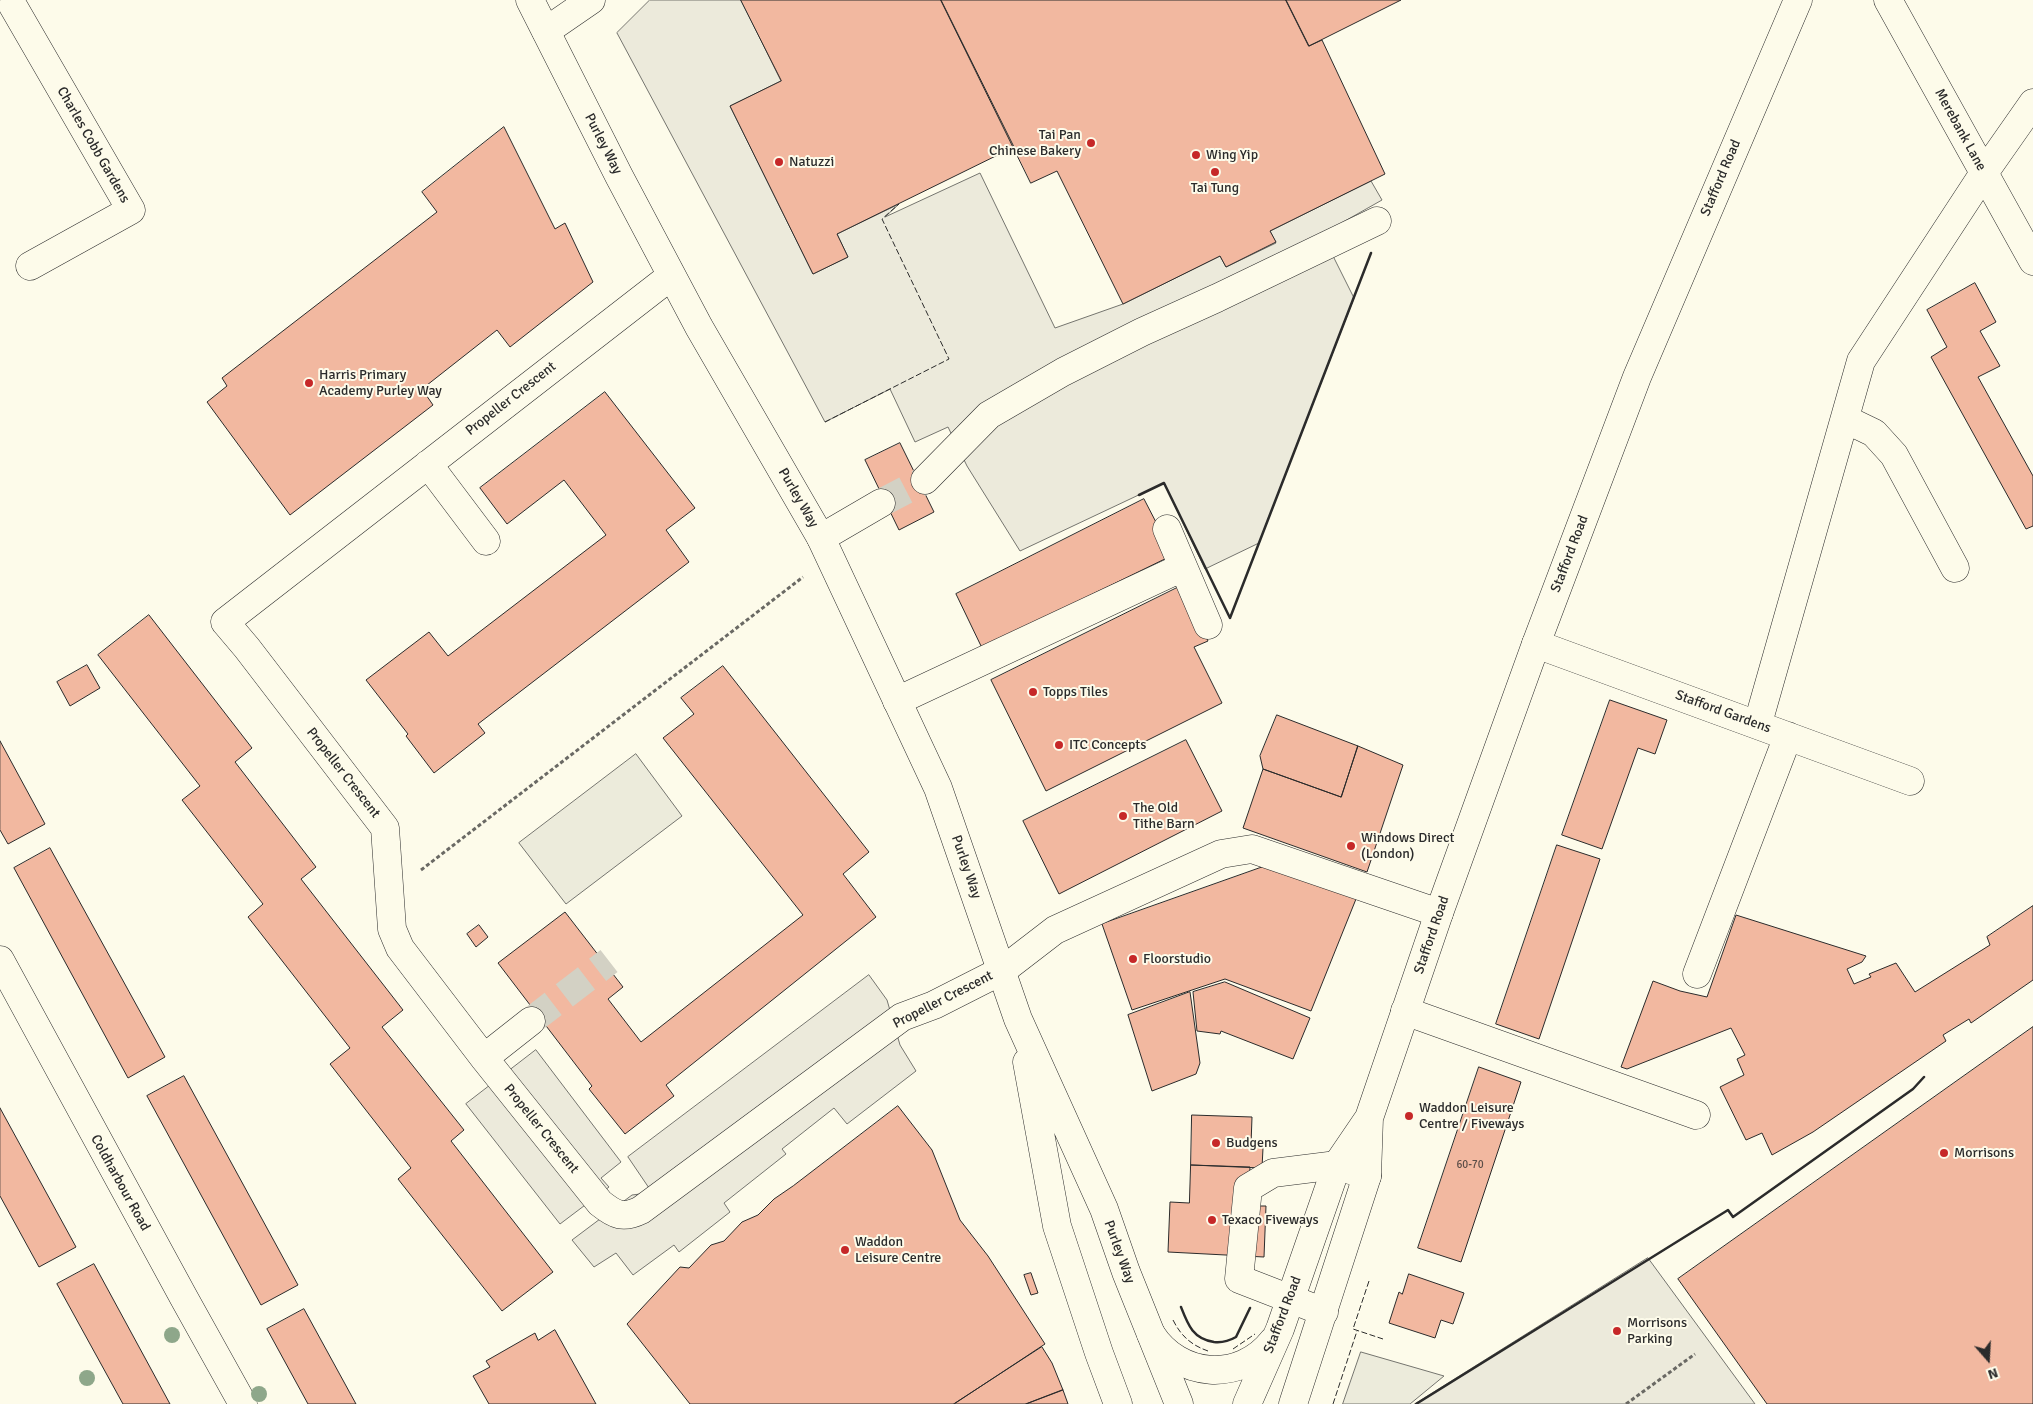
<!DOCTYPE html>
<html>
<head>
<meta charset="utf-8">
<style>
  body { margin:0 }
  #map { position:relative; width:2033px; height:1404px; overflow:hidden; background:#fdfbea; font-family:Signika,sans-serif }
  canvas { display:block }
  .north { position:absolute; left:1963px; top:1334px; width:50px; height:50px; -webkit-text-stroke:4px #fdfbea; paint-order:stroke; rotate:161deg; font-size:14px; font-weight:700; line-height:20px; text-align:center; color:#2b2b2b }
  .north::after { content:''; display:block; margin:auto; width:18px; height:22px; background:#2b2b2b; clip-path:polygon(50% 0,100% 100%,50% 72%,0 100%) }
</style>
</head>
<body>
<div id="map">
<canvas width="2033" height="1404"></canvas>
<div class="north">N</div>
</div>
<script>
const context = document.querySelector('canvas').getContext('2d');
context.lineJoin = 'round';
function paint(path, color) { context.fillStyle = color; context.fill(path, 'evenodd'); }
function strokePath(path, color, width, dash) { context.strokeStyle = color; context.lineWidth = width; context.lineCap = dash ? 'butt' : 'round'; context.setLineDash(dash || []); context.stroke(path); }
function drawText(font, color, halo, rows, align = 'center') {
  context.font = font + ' Signika,sans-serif'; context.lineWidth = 4; context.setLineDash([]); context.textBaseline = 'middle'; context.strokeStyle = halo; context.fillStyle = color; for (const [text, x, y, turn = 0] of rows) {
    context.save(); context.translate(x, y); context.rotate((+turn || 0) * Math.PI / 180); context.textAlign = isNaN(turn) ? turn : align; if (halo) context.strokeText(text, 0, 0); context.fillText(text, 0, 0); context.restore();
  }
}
const green = new Path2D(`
  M636,754l46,62 -116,88 -47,-61z
  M1361,1352l83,24 -34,28h-67z`);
const parking = new Path2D(`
  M650,0h91l40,81 -51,25 83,168 35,-17 -11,-23 62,-30 -14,13 95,-44 75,155 68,-24 97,-48 6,11 50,-24 -6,-12 101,-50 11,19 -60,34 32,64 -95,245 -54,26 -41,-86 -144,68 -53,-85 -19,-39 -33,15 -25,-53 -65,33 -208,-389z
  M869,975l18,25 13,45 16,26 -69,53 -13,-16 -52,41 4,5 -62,49 6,9 -51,40 -5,-7 -41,30 -17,-22 -22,14 -22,-27 60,-45 8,-1 9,-6 -21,-31z
  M536,1050l85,112 -20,16 8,9 -49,37 -94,-120z
  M1648,1258l107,146h-340z`);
const building = new Path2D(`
  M741,0h200l73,147 -177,87 11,23 -35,17 -83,-168 51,-25z
  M941,0h345l23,46 13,-6 63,134 -115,57 6,11 -50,25 -6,-11 -97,48 -66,-133 -26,12z
  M1286,0h115l-92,46z
  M504,127l51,102 10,-6 28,59 -83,65 -13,-17 -75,59 11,16 -143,110 -83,-113 20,-16 -5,-8 215,-166 -15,-20z
  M1975,283l21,39 -16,9 20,35 -22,11 55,99v50l-7,3 -95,-172 16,-10 -20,-37z
  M605,392l90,116 -29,22 23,32 -211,162 7,9 -51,40 -28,-37 2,-2 -42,-54 63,-48 19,24 158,-121 -42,-55 -57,44 -27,-36z
  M900,443l34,69 -35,18 -34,-70z
  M1144,499l29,56 -191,93 -26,-54z
  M1181,586l27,55 -14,6 28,56 -176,88 -55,-111z
  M149,615l103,133 -17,14 81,105 -15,12 102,131 -21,17 82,103 -13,11 102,131 -51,39 -104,-132 13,-11 -81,-104 20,-16 -102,-131 15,-13 -81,-104 18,-14 -102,-131z
  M87,665l13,23 -30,18 -13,-24z
  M723,666l146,186 -26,22 33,43 -210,168 8,11 -49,38 -36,-45 3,-3 -94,-123 67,-51 58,75 -15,12 33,43 162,-127 -140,-177 31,-24 -13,-16z
  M1610,700l57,20 -12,34 -17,-6 -36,101 -40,-14z
  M1277,715l81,31 -17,51 -78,-28 -3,-13z
  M1186,740l36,71 -163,83 -36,-73z
  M0,741l45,83 -37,20 -8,-14z
  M1358,746l45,19 -36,107 -124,-44 20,-59 78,28z
  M1557,845l43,14 -61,180 -43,-15z
  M50,848l115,209 -37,21 -114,-210z
  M1271,864l85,35 -45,112 -86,-32 -93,31 -30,-86z
  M2033,906v74l-62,43 -2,-4 -26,16 3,6 -133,91 -41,23 -10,-22 -16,7 -26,-53 24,-12 -7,-16 8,-4 -14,-27 -104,41 -6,-2 32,-86 27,10 27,6 29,-82 130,41 -4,6 -15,7 7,15 17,-7 -2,-3 27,-11 19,29 75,-47 -3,-8z
  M479,925l9,12 -12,10 -9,-13z
  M1225,982l85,36 -17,41 -72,-28 -1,3 -23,-3 -4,-39z
  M1190,992l10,71 -4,11 -44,17 -24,-76z
  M2033,1027v377h-266l-89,-125z
  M1479,1067l42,15 -60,180 -43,-14z
  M184,1076l114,209 -37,20 -114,-209z
  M898,1106l34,44 28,70 28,36 57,88 -91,60h-264l-63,-80 53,-57 9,1 22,-23 13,-4 18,-19 16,-7 16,-16 19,-13z
  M0,1108l76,139 -37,20 -39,-71z
  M1192,1115l60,2 -1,28 12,3 -1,20 -71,-3z
  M1191,1165l59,2 -2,39h18l-2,51 -96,-5 2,-50 19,1z
  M94,1264l76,140h-47l-66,-120z
  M1031,1273l7,20 -7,2 -7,-20z
  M1409,1274l55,19 -11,31 -12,-4 -6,18 -46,-15 10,-31 3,2z
  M304,1309l52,95h-48l-41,-75z
  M555,1330l41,74h-107l-16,-28 17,-9 -4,-6 49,-28 3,7z
  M1042,1347l10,16 11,27 -37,14h-72z
  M1063,1390l5,14h-42z`);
const minorTunnel = new Path2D(`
  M881,503l44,-23
  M531,1021l78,-60`);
const path = new Path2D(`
  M421,870l382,-293
  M1626,1404l69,-50`);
const minor = new Path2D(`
  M1888,0l145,261
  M13,6l118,204 -101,56
  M546,31l45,-31
  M671,276l-446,346 22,26 138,180 7,101 8,19 84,110 116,145c15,12 23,16 41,7l261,-193 32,-12 69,-35 52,-40 166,-76 31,-5 187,64
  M1845,419l29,14 20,22 61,113
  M428,464l58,77
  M925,480l64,-65 74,-43 79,-40 75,-34 160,-77
  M1167,529l41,96
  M821,538l60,-35
  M1536,644l374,137
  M897,701l286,-134
  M1758,723l103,-362 123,-188 49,-70
  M0,960l184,338 59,106
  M1697,974l91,-238
  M1405,1011l291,104
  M484,1058l47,-37
  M1324,1312l-85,-33 9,-91 25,-15 64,-8 30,11`);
const major = new Path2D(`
  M1151,1334c28,44 89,49 122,7
  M1247,1404l33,-75 57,-164 32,-47 70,-205 97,-269 101,-267 161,-377
  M1293,1404l74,-228 2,-58`);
const highway = new Path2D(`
  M530,0l89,176 80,151 122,211 117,250 80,231 86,190 22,63 53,132
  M1027,1062l30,164 42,127 19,51`);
const fence = new Path2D(`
  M825,422l124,-63 -67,-140 17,-15
  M1369,1281l-16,48 30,10
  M1173,1320c8,16 18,25 35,31
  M1233,1349l22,-15
  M1333,1404l24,-73`);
const wall = new Path2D(`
  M1139,495l25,-12 66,135 141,-365
  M1181,1307c7,18 12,32 33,35 9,1 15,-1 22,-5l14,-29
  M1416,1404l312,-194 5,7 180,-128 11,-12`);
const trees = [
  [172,1335],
  [87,1378],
  [259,1394]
];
const markers = [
  [1091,143,5,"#c62828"],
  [1196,155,5,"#c62828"],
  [779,162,5,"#c62828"],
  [1215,172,5,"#c62828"],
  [309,383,5,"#c62828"],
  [1033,692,5,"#c62828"],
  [1059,745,5,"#c62828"],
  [1123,816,5,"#c62828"],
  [1351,846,5,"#c62828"],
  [1133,959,5,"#c62828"],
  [1409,1116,5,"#c62828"],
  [1216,1143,5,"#c62828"],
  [1944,1153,5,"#c62828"],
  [1212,1220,5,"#c62828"],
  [845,1250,5,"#c62828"],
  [1617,1331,5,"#c62828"]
];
const numberNames = [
  ["60-70",1470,1165]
];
const streetNames = [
  ["Merebank Lane",1960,130,61],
  ["Purley Way",603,144,63],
  ["Charles Cobb Gardens",93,145,60],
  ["Stafford Road",1721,178,-67],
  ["Propeller Crescent",511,399,-38],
  ["Purley Way",798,498,60],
  ["Stafford Road",1570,554,-69],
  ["Stafford Gardens",1723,712,20],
  ["Propeller Crescent",343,773,52],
  ["Purley Way",966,867,71],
  ["Stafford Road",1432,935,-71],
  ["Propeller Crescent",943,1000,-27],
  ["Propeller Crescent",541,1129,51],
  ["Coldharbour Road",120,1183,61],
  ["Purley Way",1119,1252,70],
  ["Stafford Road",1283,1315,-69]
];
const poiNames = [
  ["Tai Pan",1081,135,"right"],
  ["Chinese Bakery",1081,151,"right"],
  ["Wing Yip",1206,155],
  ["Natuzzi",789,162],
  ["Tai Tung",1215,188,"center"],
  ["Harris Primary",319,375],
  ["Academy Purley Way",319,391],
  ["Topps Tiles",1043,692],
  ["ITC Concepts",1069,745],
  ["The Old",1133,808],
  ["Tithe Barn",1133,824],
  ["Windows Direct",1361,838],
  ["(London)",1361,854],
  ["Floorstudio",1143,959],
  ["Waddon Leisure",1419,1108],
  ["Centre / Fiveways",1419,1124],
  ["Budgens",1226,1143],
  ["Morrisons",1954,1153],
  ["Texaco Fiveways",1222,1220],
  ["Waddon",855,1242],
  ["Leisure Centre",855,1258],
  ["Morrisons",1627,1323],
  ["Parking",1627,1339]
];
paint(green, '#ecebdb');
strokePath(green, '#74746e', 1);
paint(parking, '#eceadb');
strokePath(parking, '#74746e', 1);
paint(building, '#f2b8a0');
strokePath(building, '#2b2b2b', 1);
strokePath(minorTunnel, '#d3d1c4', 28, [28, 14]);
strokePath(minor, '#2b2b2b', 29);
strokePath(major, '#2b2b2b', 29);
strokePath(highway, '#2b2b2b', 29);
strokePath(path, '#6a6964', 3, [4, 2.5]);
strokePath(minor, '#fdfbea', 28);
strokePath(major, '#fdfbea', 28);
strokePath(highway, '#fdfbea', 28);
strokePath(fence, '#2b2b2b', 1, [6, 2.5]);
strokePath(wall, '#2b2b2b', 2.5);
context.fillStyle = '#8ea78a';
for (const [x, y] of trees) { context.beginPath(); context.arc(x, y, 8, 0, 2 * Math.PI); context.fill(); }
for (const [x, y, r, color] of markers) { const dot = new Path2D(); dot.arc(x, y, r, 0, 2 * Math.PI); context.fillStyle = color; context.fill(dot); strokePath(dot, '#fdfbea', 2); }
drawText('11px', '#5d4e48', null, numberNames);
drawText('14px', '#2b2b2b', '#fdfbea', streetNames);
drawText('14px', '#2b2b2b', '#fdfbea', poiNames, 'left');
</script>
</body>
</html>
